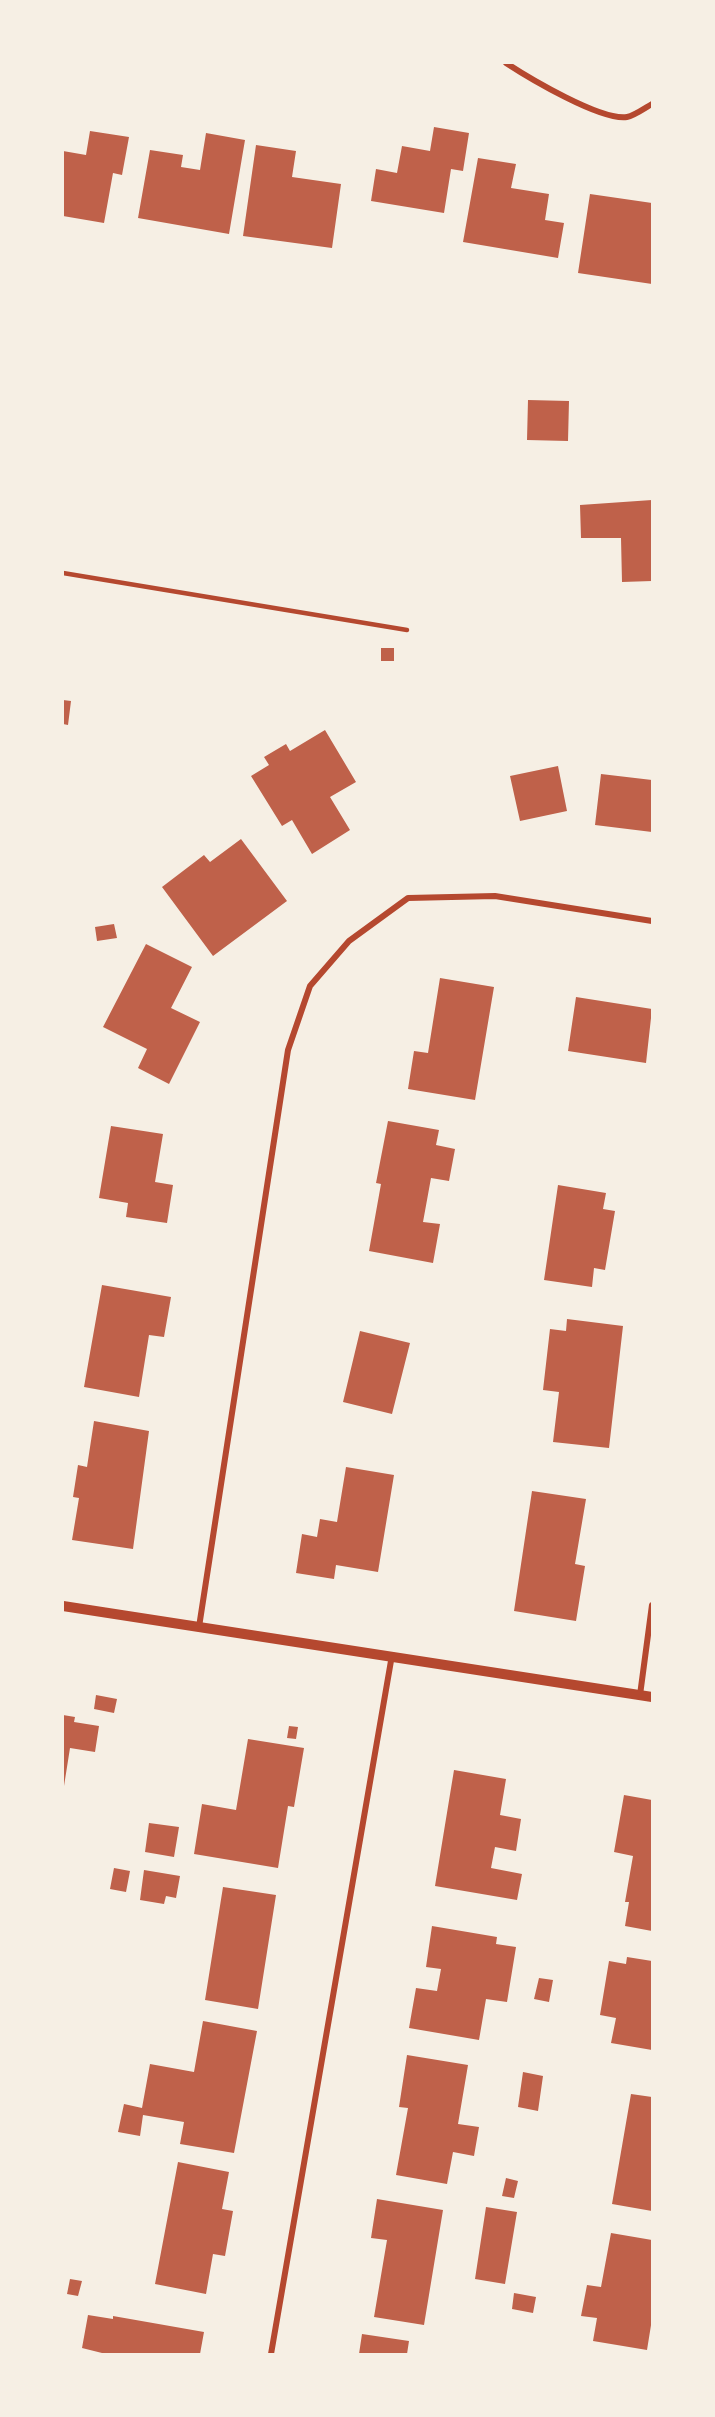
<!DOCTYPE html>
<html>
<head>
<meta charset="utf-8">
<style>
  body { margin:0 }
  #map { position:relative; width:715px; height:2417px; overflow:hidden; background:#f6efe4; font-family:"Roboto Condensed",sans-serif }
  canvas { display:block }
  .frame { position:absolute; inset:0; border:64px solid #f6efe4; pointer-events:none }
</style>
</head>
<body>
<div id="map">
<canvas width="715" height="2417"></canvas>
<div class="frame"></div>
</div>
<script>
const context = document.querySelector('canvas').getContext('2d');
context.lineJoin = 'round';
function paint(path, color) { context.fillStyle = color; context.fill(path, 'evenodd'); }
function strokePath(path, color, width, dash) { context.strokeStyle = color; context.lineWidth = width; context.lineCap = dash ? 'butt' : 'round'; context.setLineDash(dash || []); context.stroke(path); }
const building = new Path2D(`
  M434,127l35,6 -6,38 -12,-2 -7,44 -73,-12 5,-32 21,4 5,-27 28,5z
  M90,131l39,6 -7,38 -9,-2 -9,50 -41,-7v-65l23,4z
  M206,133l39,7 -16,94 -91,-16 12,-68 33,5 -2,12 19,3z
  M256,145l40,6 -4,26 49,7 -9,64 -89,-12z
  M478,158l38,6 -5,24 38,6 -4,26 19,3 -6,35 -95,-16z
  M590,194l62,9v81l-74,-11z
  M528,400l41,1 -1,40 -41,-1z
  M652,500v81l-30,1 -1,-44h-40l-1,-33z
  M381,648h13v13h-13z
  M63,700l8,1 -3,24 -5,-1z
  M325,730l31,52 -26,15 20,33 -38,24 -20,-34 -10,6 -31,-50 18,-11 -5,-8 22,-13 4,7z
  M558,766l9,45 -47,10 -10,-45z
  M601,774l51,6v52l-57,-7z
  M241,839l46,62 -74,55 -51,-69 42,-32 6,7z
  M114,924l3,14 -20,3 -2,-14z
  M146,944l46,23 -21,41 29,14 -31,62 -31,-16 9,-19 -44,-22z
  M440,978l54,9 -19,113 -67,-11 6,-38 14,2z
  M576,997l76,12 -6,54 -78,-12z
  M388,1121l51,9 -3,15 19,4 -6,32 -18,-3 -8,44 17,2 -7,39 -64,-12 12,-67 -5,-1z
  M111,1126l52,8 -8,48 18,3 -6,38 -41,-6 2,-14 -29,-5z
  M558,1185l48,8 -3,16 12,2 -10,59 -11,-2 -2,19 -48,-7z
  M102,1285l69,12 -7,40 -15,-2 -10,62 -55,-10z
  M567,1319l56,7 -14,122 -56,-6 6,-50 -16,-2 7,-61 16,2z
  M360,1331l50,12 -18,71 -49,-12z
  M94,1421l55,10 -16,118 -61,-9 7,-42 -6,-1 5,-32 9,2z
  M346,1467l48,8 -16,97 -42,-7 -2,14 -38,-6 6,-39 15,3 3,-18 17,3z
  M532,1491l54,8 -11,65 10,2 -9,55 -62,-10z
  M96,1695l21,4 -3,14 -20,-4z
  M63,1715l12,2 -1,5 25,4 -4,26 -25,-4 -6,38z
  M289,1726l9,1 -2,12 -9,-1z
  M248,1739l56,9 -10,59 -6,-1 -10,62 -84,-14 8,-50 34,6z
  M454,1770l52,9 -6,36 21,4 -5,32 -21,-4 -4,21 31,6 -5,26 -82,-14z
  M624,1795l28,5v131l-27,-5 4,-24h-4l8,-46 -19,-4z
  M149,1823l30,4 -5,30 -29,-5z
  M114,1868l16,3 -4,21 -16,-3z
  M144,1870l36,6 -4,22 -10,-2 -2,8 -24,-4z
  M223,1887l53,8 -18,114 -53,-9z
  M432,1926l65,11 -1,7 20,3 -9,55 -21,-3 -7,41 -70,-12 7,-40 21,3 4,-22 -15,-2z
  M627,1957l25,4v89l-41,-7 5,-25 -16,-3 9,-54 17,3z
  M539,1978l14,2 -4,22 -15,-3z
  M203,2021l54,10 -23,122 -54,-9 4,-22 -41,-7 -3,21 -22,-4 6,-28 18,4 8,-44 44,8z
  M407,2055l61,10 -10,59 21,3 -5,29 -21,-4 -6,32 -51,-9 12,-67 -9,-1z
  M523,2072l20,4 -5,35 -20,-4z
  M631,2094l21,3v114l-40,-7z
  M178,2162l51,10 -7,37 11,2 -8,45 -12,-2 -7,40 -51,-10z
  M506,2178l12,3 -4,17 -12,-2z
  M377,2199l66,11 -19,115 -50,-8 13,-77 -16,-2z
  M486,2207l31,5 -12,72 -30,-5z
  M611,2233l41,7v79l-5,31 -54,-9 4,-23 -16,-2 6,-31 14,2z
  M70,2279l12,2 -4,15 -11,-2z
  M514,2293l22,4 -3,16 -21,-4z
  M88,2315l25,4v-3l91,16 -4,22h-94l-24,-6z
  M362,2334l47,7 -2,13h-48z`);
const service = new Path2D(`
  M63,573l344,57`);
const minor = new Path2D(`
  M506,63c23,15 95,58 121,54 7,-1 18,-9 25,-13
  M199,1627l89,-577 22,-64 39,-45 59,-43 87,-2 157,25
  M640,1695l12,-90
  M271,2354l121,-699`);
const tertiary = new Path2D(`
  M63,1606l589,91`);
paint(building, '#bf614a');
strokePath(service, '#b5482f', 4.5);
strokePath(minor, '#b5482f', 6);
strokePath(tertiary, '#b5482f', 10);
</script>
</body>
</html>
